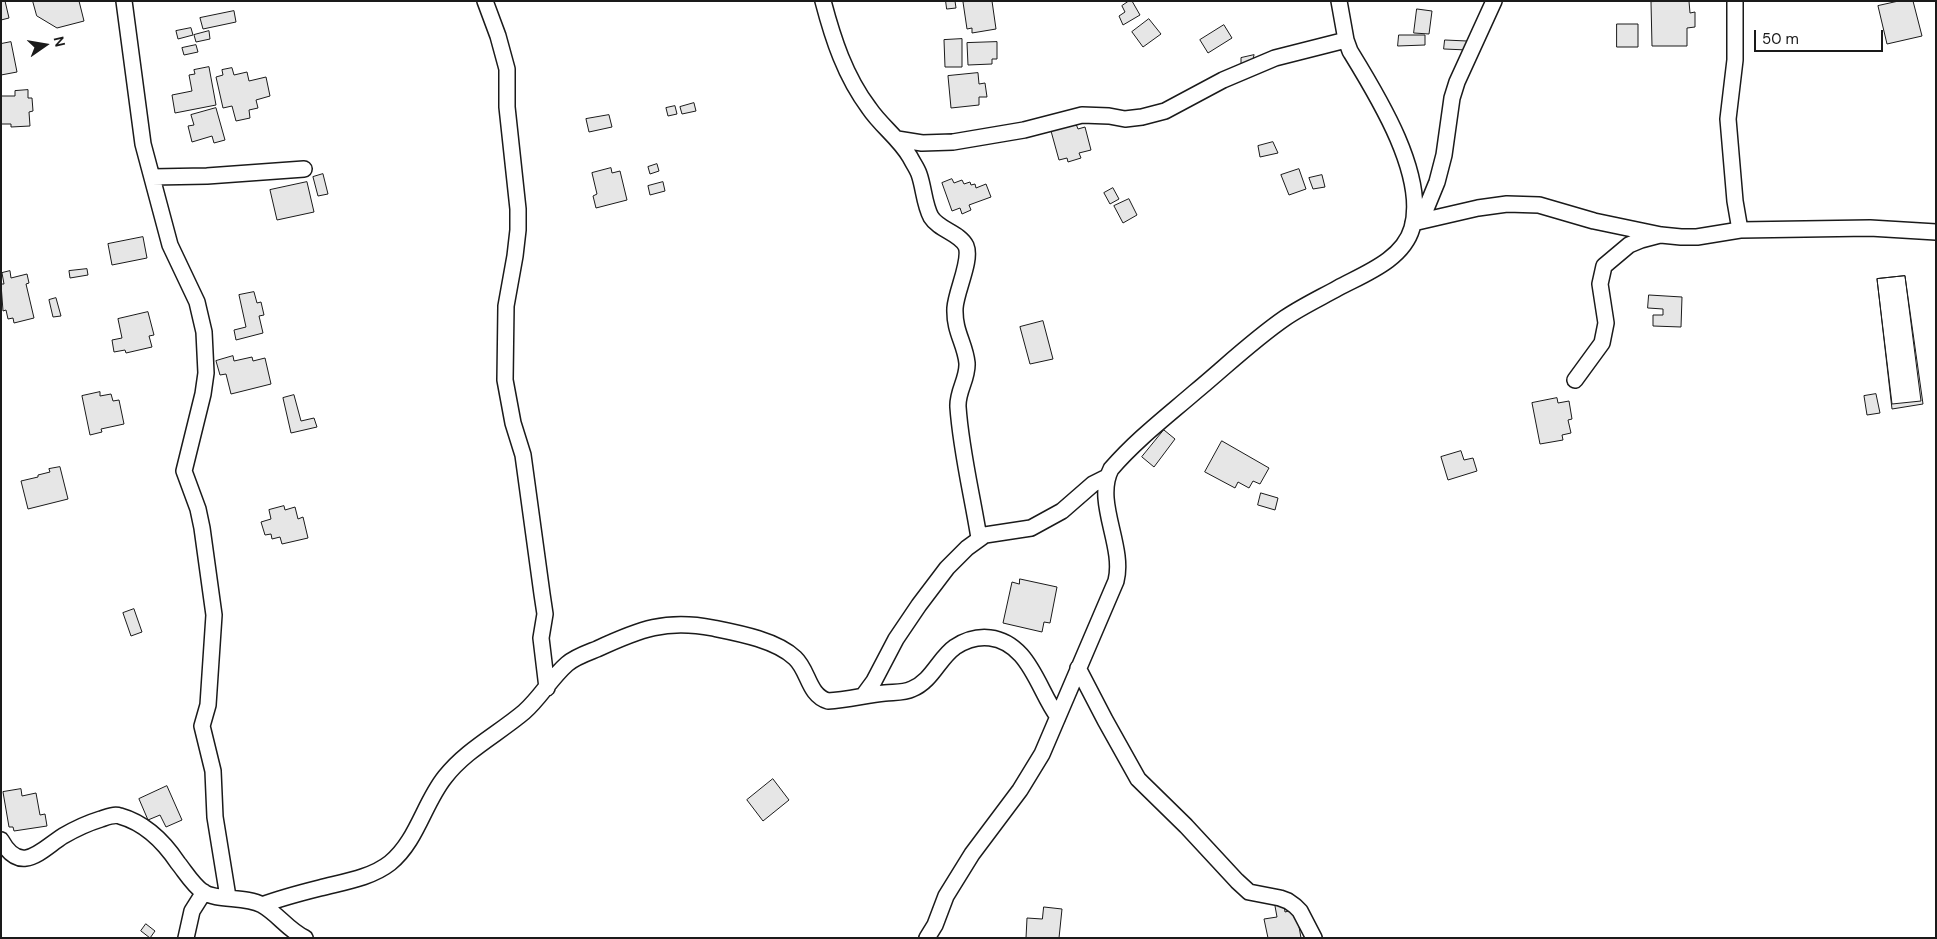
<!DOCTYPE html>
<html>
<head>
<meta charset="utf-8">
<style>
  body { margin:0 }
  #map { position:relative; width:1937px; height:939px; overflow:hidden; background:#fff; font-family:"DM Sans",sans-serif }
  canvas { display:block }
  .frame { position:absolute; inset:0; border:2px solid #1a1a1a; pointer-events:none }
  .north { position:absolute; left:20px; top:20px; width:50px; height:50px; -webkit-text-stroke:4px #fff; paint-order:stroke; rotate:77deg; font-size:14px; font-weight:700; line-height:20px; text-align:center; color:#1a1a1a }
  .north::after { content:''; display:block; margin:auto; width:18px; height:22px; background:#1a1a1a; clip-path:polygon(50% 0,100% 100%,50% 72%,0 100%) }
  .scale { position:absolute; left:1754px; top:30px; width:129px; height:22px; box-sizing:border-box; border:2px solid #1a1a1a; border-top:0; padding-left:6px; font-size:15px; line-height:18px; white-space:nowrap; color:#1a1a1a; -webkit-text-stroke:4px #fff; paint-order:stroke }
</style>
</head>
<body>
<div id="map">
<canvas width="1937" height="939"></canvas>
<div class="frame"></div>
<div class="north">N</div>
<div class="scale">50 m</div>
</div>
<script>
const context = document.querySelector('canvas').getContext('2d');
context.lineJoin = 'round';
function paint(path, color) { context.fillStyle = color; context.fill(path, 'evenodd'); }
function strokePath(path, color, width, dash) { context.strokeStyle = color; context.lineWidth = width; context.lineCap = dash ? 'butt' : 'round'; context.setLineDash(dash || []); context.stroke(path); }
const building = new Path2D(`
  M1,1h4l4,17 -8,2z
  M33,1h46l5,20 -27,7 -20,-12z
  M946,1h9l1,7 -9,1z
  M992,1l4,28 -24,4v-5l-5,1 -4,-27z
  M1129,1h3l8,14 -17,10 -4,-9 6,-4 -3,-6z
  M1689,1l1,12 5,-1v15l-8,1v18h-35l-1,-44z
  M1899,1h14l9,35 -35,8 -9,-38z
  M1417,9l15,2 -3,23 -15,-1z
  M234,11l2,11 -33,7 -3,-11z
  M1149,19l12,15 -18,13 -11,-15z
  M1617,24h21v23h-21z
  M1224,25l8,13 -24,15 -8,-13z
  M191,28l2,7 -15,4 -2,-8z
  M209,31l1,8 -14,3 -2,-7z
  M1399,35h26v10l-27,1z
  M962,39v28h-17l-1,-27z
  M1445,40l22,1v9l-23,-1z
  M11,42l6,30 -16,3v-31z
  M997,42v17h-5v5l-24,1 -1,-22z
  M196,45l2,7 -14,3 -2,-7z
  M1254,55l-2,8 -11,4v-9z
  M209,67l7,38 -41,8 -3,-18 20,-4 -3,-16 6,-1 -1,-4z
  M232,68l2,7 13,-3 2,9 17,-4 4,19 -14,4 2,8 -9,2 1,8 -14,3 -4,-15 -9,2 -7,-31 7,-2 -1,-5z
  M978,73l1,11 6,-1 2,14h-8v8l-28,3 -3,-32z
  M28,90v8h4l1,13 -4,1 1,14 -19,1v-3h-10v-28h14v-5z
  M694,103l2,8 -14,3 -2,-7z
  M675,106l2,8 -9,2 -2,-8z
  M216,108l9,32 -11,3 -2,-7 -20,6 -4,-16 6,-1 -3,-10z
  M609,115l3,12 -23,5 -3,-13z
  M1076,124l2,5 7,-2 6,23 -12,3 2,5 -13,4 -1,-4 -8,2 -8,-29z
  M1273,142l5,11 -18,4 -2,-11z
  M657,164l2,7 -9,3 -2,-7z
  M611,168l1,5 8,-2 7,29 -31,8 -3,-12 4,-2 -5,-21z
  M1299,169l7,20 -17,6 -8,-20z
  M323,174l5,20 -10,2 -5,-19z
  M1322,175l3,12 -12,2 -4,-11z
  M952,179l2,4 8,-3 2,4 6,-2 1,3 4,-1 1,4 10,-4 5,13 -22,8 2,5 -9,4 -2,-6 -8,3 -10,-28z
  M307,182l7,30 -37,8 -7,-30z
  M663,182l2,9 -15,4 -2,-9z
  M1113,188l6,11 -9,5 -6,-11z
  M1129,199l8,16 -14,8 -9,-17z
  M143,237l4,21 -35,7 -4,-21z
  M87,269l1,6 -18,3 -1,-7z
  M10,271l1,7 16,-4 2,9 -3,1 8,34 -20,5 -1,-5 -5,1 -2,-9 -3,1 -2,-27h3l-2,-11z
  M1905,276l18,128 -31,5 -15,-130z
  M1905,276l16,125 -29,3 -15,-125z
  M254,292l3,11 4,-1 3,13 -5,1 4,17 -27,7 -2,-10 12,-3 -7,-32z
  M1649,295l33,2 -1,30 -28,-1v-11h10v-6l-15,-1z
  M56,298l5,18 -8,1 -4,-17z
  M148,312l6,23 -5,1 3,11 -26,6 -1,-3 -11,2 -2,-12 10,-2 -4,-19z
  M1043,321l10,38 -23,5 -10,-37z
  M233,356l1,5 18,-4 1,4 12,-3 6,26 -40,10 -5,-20 -6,1 -4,-14z
  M100,392v4l11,-2 2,7 6,-1 5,24 -23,5 1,3 -12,3 -8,-39z
  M1876,394l4,19 -13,2 -3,-19z
  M294,395l7,26 13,-3 3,9 -26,6 -8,-35z
  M1557,398l1,5 11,-2 3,18 -4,1 3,13 -9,2 1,5 -23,4 -8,-41z
  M1164,430l11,9 -21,28 -12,-10z
  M1222,441l47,27 -9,16 -7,-3 -4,7 -11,-6 -3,6 -30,-16z
  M1461,451l3,9 9,-2 4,13 -29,9 -7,-23z
  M60,467l8,32 -40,10 -7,-28 17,-4v-2l12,-3 -1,-3z
  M1261,493l17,5 -3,12 -17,-5z
  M284,506l1,4 10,-3 3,12 5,-2 5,21 -26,6 -2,-7 -8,2 -1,-5 -6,1 -4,-13 10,-3 -2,-9z
  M1020,579l37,8 -7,36 -6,-1 -2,10 -39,-9 9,-41 7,2z
  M134,609l8,23 -11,4 -8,-23z
  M773,779l16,21 -26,21 -16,-21z
  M167,786l15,34 -16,7 -6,-12 -12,5 -9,-21z
  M21,789l1,7 14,-3 4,22 5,-1 2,12 -33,5 -1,-4h-4l-6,-35z
  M1284,905l1,7 11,-3 5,29h-33l-4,-19 13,-2 -2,-11z
  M1044,907l18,2 -3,29h2h-35l1,-20 15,1z
  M146,924l9,7 -5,7 -9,-7z`);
const minor = new Path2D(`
  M124,1l19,143 27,101 27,57 7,30 2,41 -3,21 -19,77 14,38 4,19 12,87 -6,90 -6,21 11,45 2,46 13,80
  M485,1l13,35 9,33v38l11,102v21l-3,26 -9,50 -1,74 8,43 10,32 19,139 3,20 -4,24 6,50
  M823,1c10,38 22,75 46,107 12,18 30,30 41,49 3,6 7,11 9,17 5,14 5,30 12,43 8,13 29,16 35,29 6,14 -10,45 -11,62 -1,24 10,35 12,55 1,16 -10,28 -9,44 3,44 14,87 21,131
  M1735,1v59l-7,59 7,82 5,29
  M897,139l25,4 31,-1 71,-12 58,-15 27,1 16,3 17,-2 23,-6 58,-31 52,-22 71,-18
  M152,177l55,-1 97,-7
  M1421,221l16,-39 7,-27 8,-57 5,-16 37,-81
  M1413,223l65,-15 29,-4 32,1 55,16 67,14 20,2h16l43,-7 130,-2 66,4
  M1575,380l27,-37 4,-20 -6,-39 4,-18 25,-21 12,-5 19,-5
  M1078,668l27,52 33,59 48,47 51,55 12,11 31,6 8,3 7,5 5,5 14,27
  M863,696l11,-15 22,-42 23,-34 28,-37 20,-20 18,-13 46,-7 31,-17 31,-27 14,-7
  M1,840c20,36 40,10 62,-4 12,-7 25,-13 38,-17 6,-2 13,-5 19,-3 25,7 44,26 58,47 8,10 15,22 25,29 14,9 43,4 59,13 16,9 26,25 43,33
  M262,905c19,-7 38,-12 58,-17 23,-6 51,-10 70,-25 27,-22 34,-60 55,-86 21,-27 53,-43 79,-65 16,-14 27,-34 43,-48 8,-7 20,-11 30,-15 43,-20 69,-30 116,-21 25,5 63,12 82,30 14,13 13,37 33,43 19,-1 38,-6 57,-8 9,-1 19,0 27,-4 20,-8 27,-31 43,-42 23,-15 48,-12 66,8 16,18 23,43 37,62
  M186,938l6,-27 12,-19
  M927,938l8,-13 11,-29 26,-42 48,-64 22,-36 74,-173c9,-35 -22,-79 -5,-112 25,-29 55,-52 84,-77 29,-24 58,-52 90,-74 16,-11 35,-20 53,-30 26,-14 65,-28 74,-60 15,-53 -35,-133 -62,-177l-4,-11 -7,-39`);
paint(building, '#e6e6e6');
strokePath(building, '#1a1a1a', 1);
strokePath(minor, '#1a1a1a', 18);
strokePath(minor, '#fff', 15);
</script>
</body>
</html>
